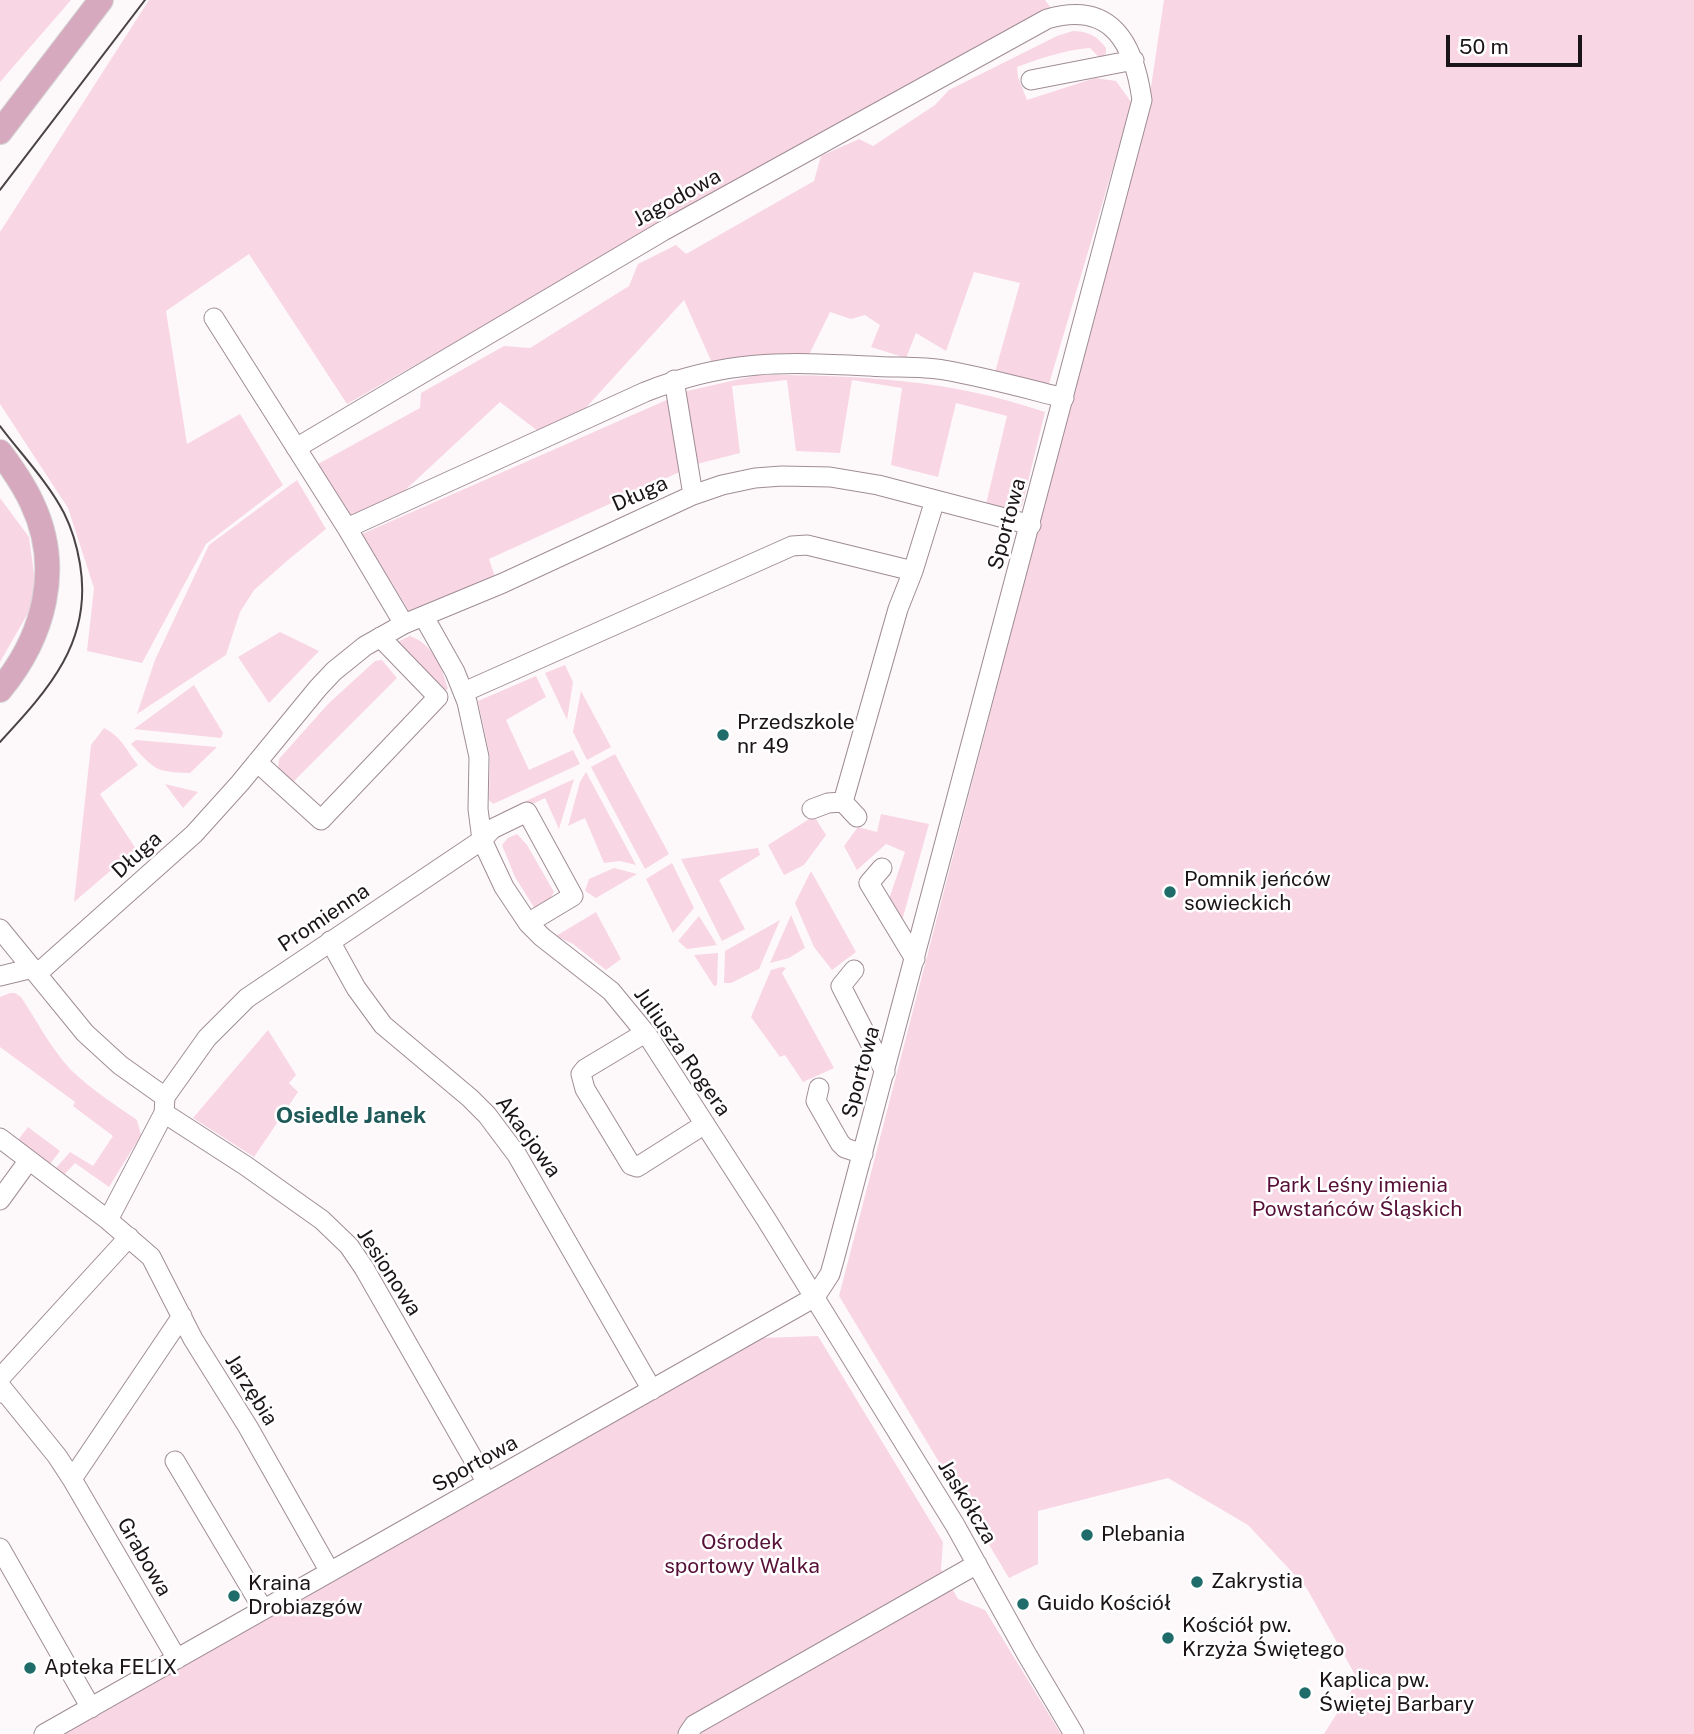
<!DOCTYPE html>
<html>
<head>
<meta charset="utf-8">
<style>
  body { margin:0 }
  #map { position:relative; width:1694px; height:1734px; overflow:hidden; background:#fdf9fb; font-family:"Public Sans",sans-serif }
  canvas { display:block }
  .scale { position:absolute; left:1446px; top:35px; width:136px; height:32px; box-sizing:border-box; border:4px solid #1c1518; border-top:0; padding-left:9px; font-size:21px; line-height:24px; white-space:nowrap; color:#1c1518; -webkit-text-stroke:5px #fff; paint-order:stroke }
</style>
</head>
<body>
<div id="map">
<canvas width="1694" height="1734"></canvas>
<div class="scale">50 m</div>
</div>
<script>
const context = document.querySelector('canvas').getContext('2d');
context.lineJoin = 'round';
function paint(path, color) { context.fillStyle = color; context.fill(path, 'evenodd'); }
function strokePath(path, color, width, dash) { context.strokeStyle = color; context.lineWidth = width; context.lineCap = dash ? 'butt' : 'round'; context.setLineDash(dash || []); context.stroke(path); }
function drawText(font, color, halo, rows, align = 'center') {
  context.font = font + ' "Public Sans",sans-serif'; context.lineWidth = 5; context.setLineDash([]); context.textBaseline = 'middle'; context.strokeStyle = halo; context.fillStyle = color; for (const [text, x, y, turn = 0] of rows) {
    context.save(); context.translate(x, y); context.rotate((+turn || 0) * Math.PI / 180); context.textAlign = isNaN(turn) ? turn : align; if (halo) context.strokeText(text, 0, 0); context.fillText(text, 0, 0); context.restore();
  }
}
const green = new Path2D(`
  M0,0h71l-71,82z
  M149,0h896l6,8 -391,217 -313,179 -98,-150 -83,57 21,133 53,-30 43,71 -77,59 -64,119 -55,-12 7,-63 -26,-80 -68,-104v-172z
  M1164,0h530v1734h-370l34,-54 -52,-93 -58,-62 -80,-47 -130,33v53l-29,14 -170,-282 310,-1196z
  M1073,31c15,0 24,5 33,17v5l-3,4h-4l-9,-9c-25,2 -49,10 -73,19l1,10 9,23 68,-22 21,3 16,22 -83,281 -54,-12 25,-89 -46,-11 -28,79 -30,-18 -10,25 -35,-11 9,-22 -15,-10 -14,4 -21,-7 -24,49 -93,4 -29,-65 -113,124 -28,11 -43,-33 -115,107 -33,10 -34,-55 102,-56 1,-15 83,-47 26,2 99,-62 9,-22 38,-19 10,9 128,-73 7,-25 38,-17 14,7 62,-41 14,-15 108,-54z
  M758,375c101,0 190,4 287,37l-23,94 -14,4 -22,-6 21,-88 -51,-13 -18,74 -47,-12 11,-77 -50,-8 -12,73 -44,-2 -9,-71 -55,6 8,67 -43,11 -208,95 6,18 -85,36 -48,-79 325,-143z
  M297,480l29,49 -38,31 -34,30 -14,22 -14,43 -89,59 18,-54 54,-115z
  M0,498l29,39 6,44 -4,27 -31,54z
  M280,632l39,19 -50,52 -31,-46z
  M410,636c23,8 32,32 38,53l-9,3 -42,-50z
  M382,660l15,18 -105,105 -14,-14 1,-10 49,-55 47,-43z
  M565,665l8,17 -6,38 -22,-47z
  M536,676l10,21 -40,23 23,50 44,-20 7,14 -87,40 -4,-4 1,-43 -12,-56z
  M194,685l29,48 -2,5 -87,-9z
  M581,691l30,56 -24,13 -14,-28z
  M104,728c18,9 22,22 34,37l-38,29 36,55 -62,53 17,-157z
  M136,740l81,7 -27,26c-35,-1 -35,-3 -59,-29z
  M615,754l54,100 -24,15 -54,-102z
  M586,772l50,93 -16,-4 -16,2 -19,-45 -17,8 12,-44z
  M574,779l-15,50 -14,-31 -40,19 -3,-5z
  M165,784l33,8 -15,16z
  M881,814l48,10 -29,104 -13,-23 18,-53 -19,-8 -29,26 -13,-24 14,-19 19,5z
  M814,816l12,19 -22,30 -20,10 -16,-30z
  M517,834l10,11 27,47 -5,9 -14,8 -20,-32 -13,-32 6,-7z
  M758,848l2,7 -41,25 26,49 -23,12 -41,-82z
  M672,863l22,45 -21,25 -27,-54z
  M614,868l23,6 -41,24 -11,-7 4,-12z
  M811,871l45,81 -24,18 -18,-23 -19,-44z
  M596,912l25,47 -15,11 -33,-26 -17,-8z
  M791,915l14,33 -16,10 -19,5z
  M699,916l18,29 -30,4 -9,-8z
  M780,920l-21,49 -28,14h-7l1,-32z
  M718,953l-1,32 -3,1 -20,-31z
  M782,967l4,1 -4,5 52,95 -31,14 -18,-27 -5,2 -29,-40 20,-47z
  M10,993h5l6,4c16,24 30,52 50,73 20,19 44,35 66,50l4,15 -32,52 -34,-24 -11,12 -8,-7 14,-16 23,14 20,-30 -40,-30 2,-4 -75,-55v-50z
  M268,1030l28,45 -7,8 9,9 -44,65 -61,-39z
  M28,1127l32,24 -13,17 -32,-24z
  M818,1336l125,206 -2,27 17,30 27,11 76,124h-1000l700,-396z`);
const minor = new Path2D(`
  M1031,80l103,-20
  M214,318l133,210 57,96
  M674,380l19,115
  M347,528l298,-136c82,-33 139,-30 225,-26 24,2 50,0 74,4 40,7 80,18 120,28
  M424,617l31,55 12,30 12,55 -1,52 4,31 22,47 24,36 14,14 69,54 37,45 118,183 189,306 71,128 48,81
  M464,692l328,-146 15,-1 106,26 22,-71
  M257,762l64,58 117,-123 -58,-60
  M812,809l16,-6 15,-1
  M857,817l-14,-15 55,-193 15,-38
  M882,868l-13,15 46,76
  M0,929l85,104 35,32 45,32
  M330,941l26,47 27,37 87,73 17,17 30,40 135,235
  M854,970l-13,16 44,86
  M38,973l156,-139 46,-51 78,-95 16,-17 31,-25 39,-22 99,-41 190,-88 29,-10 33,-7 27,-2 48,1 48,8 153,40
  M0,976l33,-8
  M645,1033l-60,36 -4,5 4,15 46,76 6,2 5,-3 63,-40
  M819,1088l-3,13 24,42 5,5 18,6
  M164,1113l82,53 76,54 27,26 15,22 123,215
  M0,1138l108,82 43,37 42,82 55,88 82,145
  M0,1200l29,-40
  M108,1220l56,-107 1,-16 42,-59 40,-40 235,-158 10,-11 35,-17 46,84 -45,27
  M0,1378l129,-141
  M0,1393l2,-5 55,68 15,23 105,180
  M175,1461l88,148
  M72,1479l110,-163
  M0,1548l91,160
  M44,1734l771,-437 15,-23 4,-14 308,-1160c-8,-56 -30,-100 -95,-81l-384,212 -367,217
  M688,1734l6,-9 283,-161`);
const major = new Path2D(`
  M0,132l101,-132
  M0,452c12,16 24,33 32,51 31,65 12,134 -32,187`);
const tram = new Path2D(`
  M0,190l145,-190
  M0,426c21,28 48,56 64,87 8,16 13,33 16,51 13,77 -31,125 -80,178`);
const markers = [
  [723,735,7,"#206c6b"],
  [1170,892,7,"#206c6b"],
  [1087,1535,7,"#206c6b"],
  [1197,1582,7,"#206c6b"],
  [234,1596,7,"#206c6b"],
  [1023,1604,7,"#206c6b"],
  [1168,1638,7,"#206c6b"],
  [30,1668,7,"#206c6b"],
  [1305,1693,7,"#206c6b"]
];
const streetNames = [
  ["Jagodowa",677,198,-29],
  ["Długa",640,494,-24],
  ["Sportowa",1007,524,-75],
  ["Długa",137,855,-42],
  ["Promienna",324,918,-34],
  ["Juliusza Rogera",682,1052,55],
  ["Sportowa",861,1072,-75],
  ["Akacjowa",528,1137,54],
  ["Jesionowa",389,1272,57],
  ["Jarzębia",251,1390,58],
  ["Sportowa",475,1464,-29],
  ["Jaskółcza",967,1502,59],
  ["Grabowa",144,1557,60]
];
const poiNames = [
  ["Przedszkole",737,723],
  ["nr 49",737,747],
  ["Pomnik jeńców",1184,880],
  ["sowieckich",1184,904],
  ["Plebania",1101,1535],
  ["Zakrystia",1211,1582],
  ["Kraina",248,1584],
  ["Drobiazgów",248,1608],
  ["Guido Kościół",1037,1604],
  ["Kościół pw.",1182,1626],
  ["Krzyża Świętego",1182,1650],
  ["Apteka FELIX",44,1668],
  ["Kaplica pw.",1319,1681],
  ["Świętej Barbary",1319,1705]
];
const parkNames = [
  ["Park Leśny imienia",1357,1186],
  ["Powstańców Śląskich",1357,1210],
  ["Ośrodek",742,1543],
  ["sportowy Walka",742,1567]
];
const neighbourhoodNames = [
  ["Osiedle Janek",351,1116]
];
paint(green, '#f9d6e4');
strokePath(minor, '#9f8d94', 21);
strokePath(major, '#d6d5d5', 26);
strokePath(minor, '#fff', 19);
strokePath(major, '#d7a9be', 24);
strokePath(tram, '#4a4346', 2);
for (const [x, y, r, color] of markers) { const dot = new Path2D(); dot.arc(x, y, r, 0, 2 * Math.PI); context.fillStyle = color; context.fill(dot); strokePath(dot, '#fff', 2.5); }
drawText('21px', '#1c1518', '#fff', streetNames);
drawText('21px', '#1c1518', '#fff', poiNames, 'left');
drawText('21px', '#571037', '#fff', parkNames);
drawText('bold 23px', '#1f5a59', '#fff', neighbourhoodNames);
</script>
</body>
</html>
